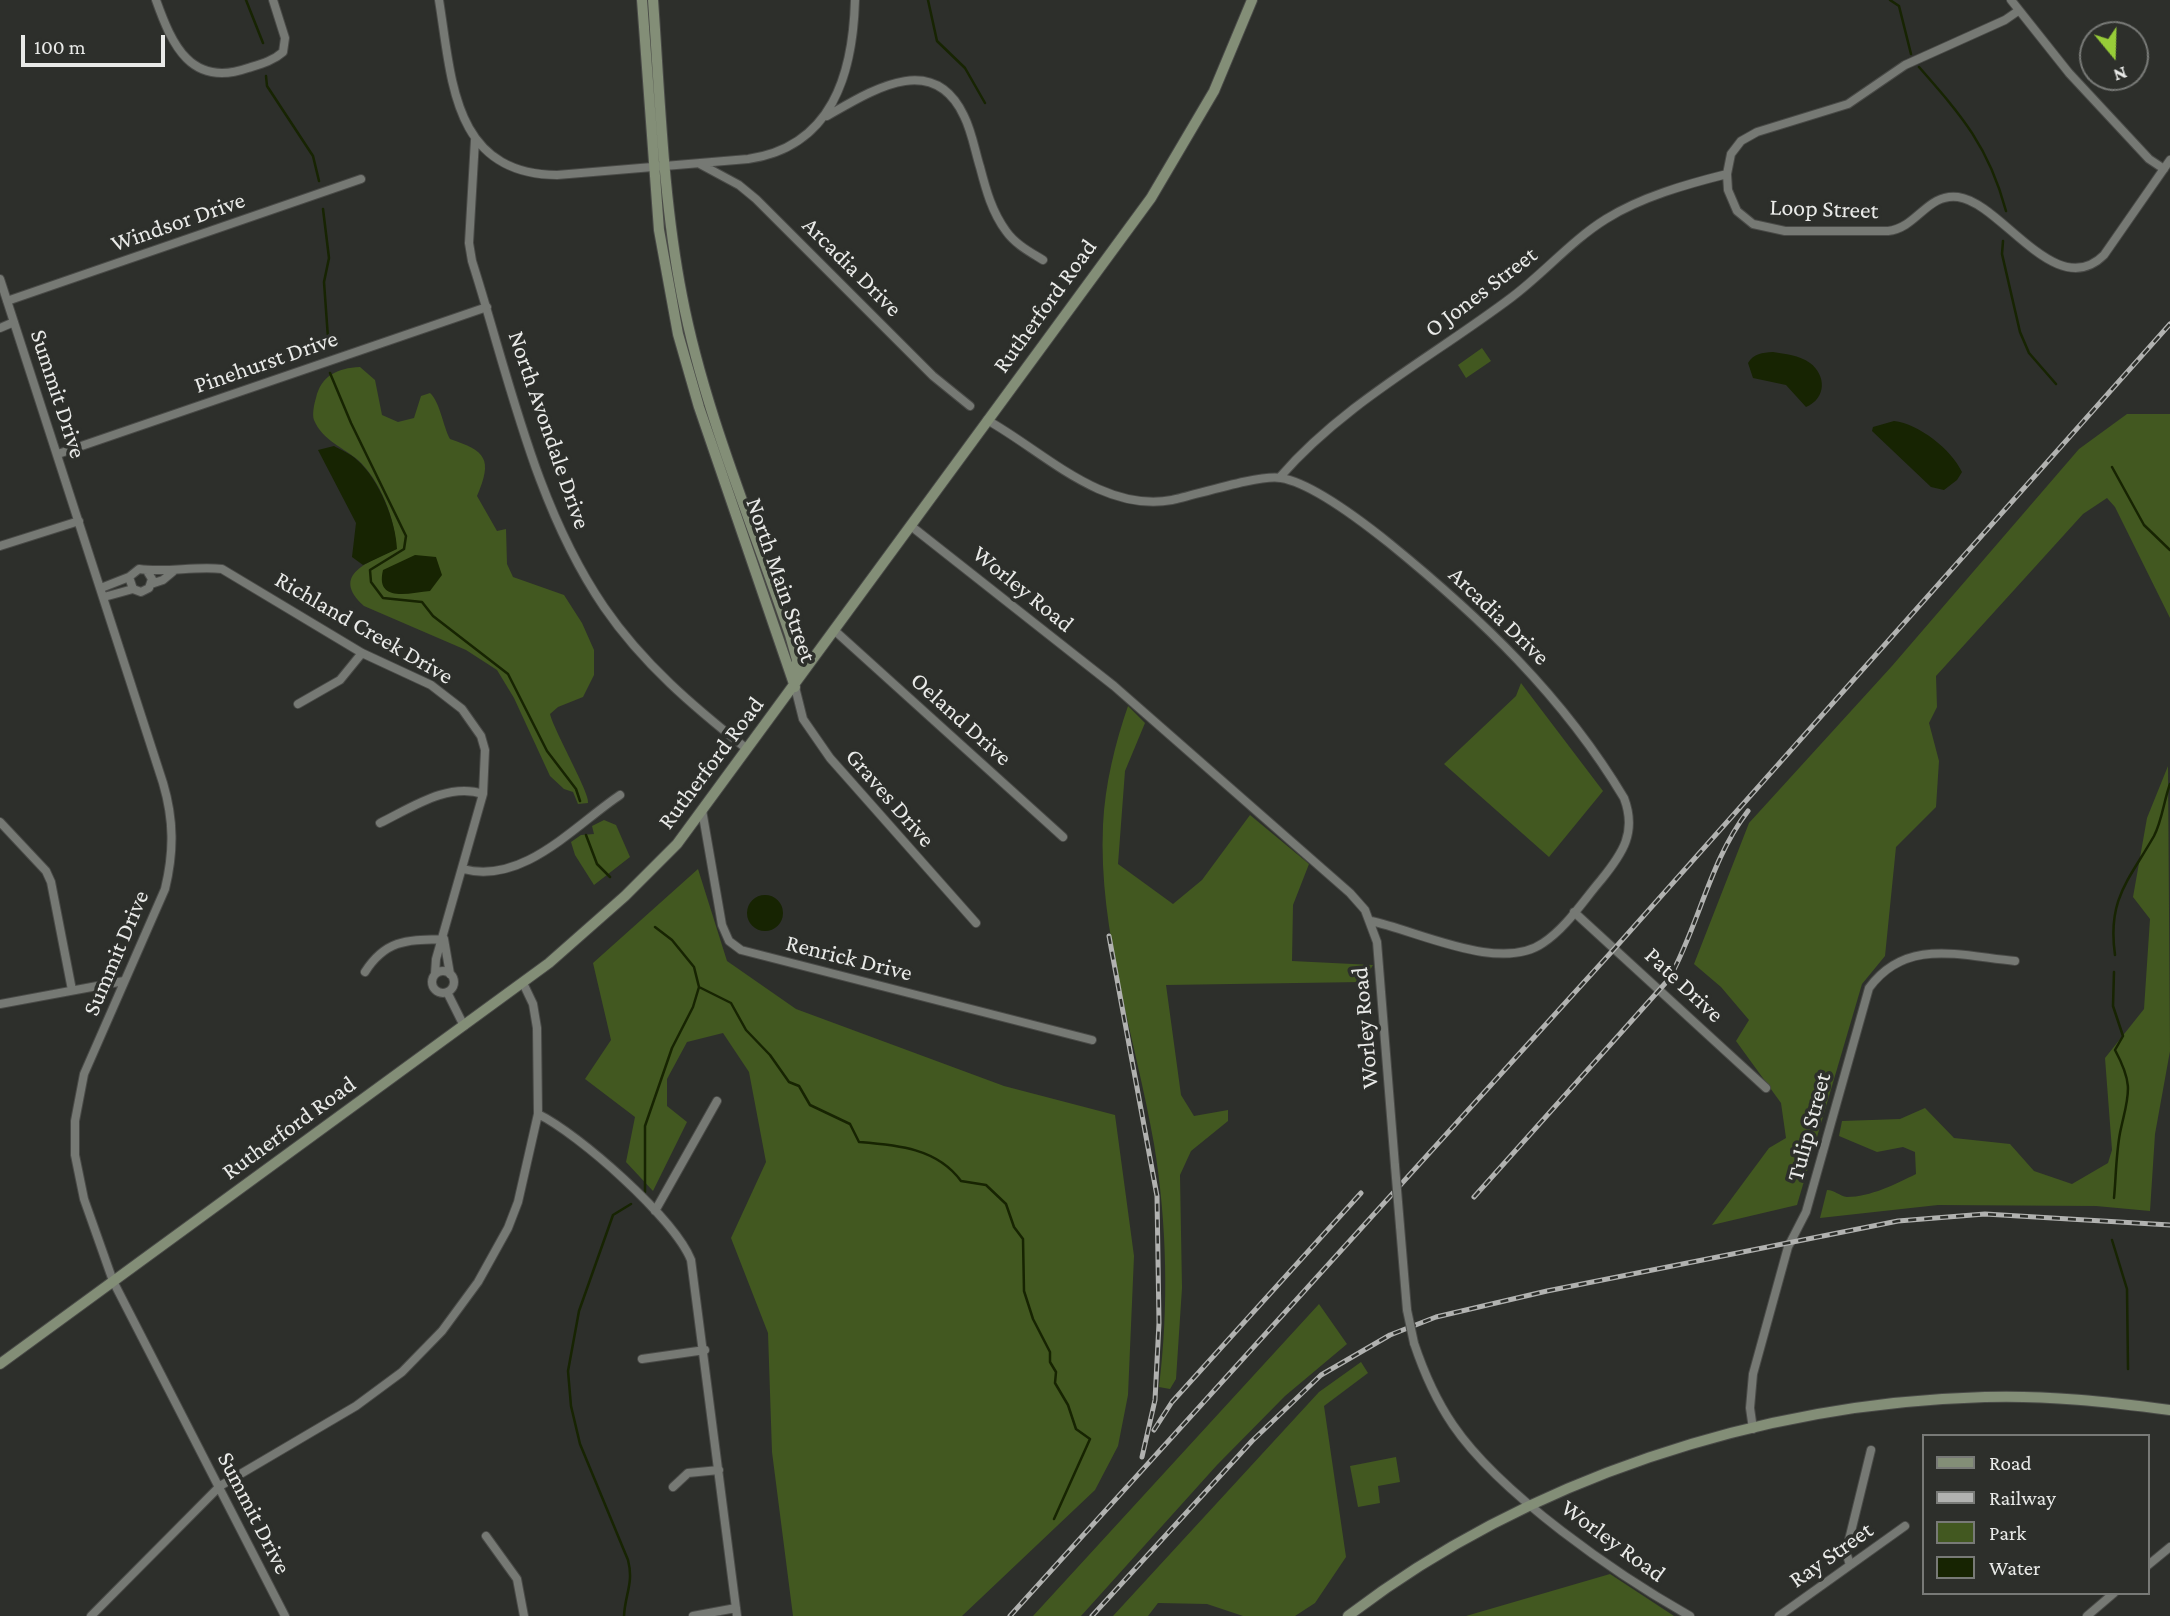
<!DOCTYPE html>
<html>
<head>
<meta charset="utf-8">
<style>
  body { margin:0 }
  #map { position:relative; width:2170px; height:1616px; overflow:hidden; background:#2d2f2b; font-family:"Crimson Pro",serif }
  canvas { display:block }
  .legend { position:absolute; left:1922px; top:1434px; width:228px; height:161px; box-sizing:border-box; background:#2d2f2b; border:2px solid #787a77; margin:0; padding:9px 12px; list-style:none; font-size:21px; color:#e9eae8 }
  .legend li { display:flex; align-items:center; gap:14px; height:35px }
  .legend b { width:35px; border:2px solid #787a77 }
  .north { position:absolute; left:2079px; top:21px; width:70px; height:70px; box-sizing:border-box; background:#2d2f2b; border:2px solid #787a77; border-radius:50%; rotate:161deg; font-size:19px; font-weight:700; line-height:28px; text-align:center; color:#e9eae8 }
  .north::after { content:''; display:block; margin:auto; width:24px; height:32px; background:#97cc38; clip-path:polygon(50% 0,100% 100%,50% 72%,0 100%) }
  .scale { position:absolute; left:21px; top:35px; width:144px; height:32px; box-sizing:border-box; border:4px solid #e9eae8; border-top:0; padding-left:9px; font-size:21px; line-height:24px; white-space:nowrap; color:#e9eae8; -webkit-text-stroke:5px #2d2f2b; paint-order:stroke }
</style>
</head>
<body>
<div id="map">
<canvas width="2170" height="1616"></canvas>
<ul class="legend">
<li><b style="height:9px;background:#838e77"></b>Road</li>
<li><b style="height:9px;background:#b1b2b0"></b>Railway</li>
<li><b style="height:19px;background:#425820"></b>Park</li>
<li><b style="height:19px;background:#172402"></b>Water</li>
</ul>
<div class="north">N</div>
<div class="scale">100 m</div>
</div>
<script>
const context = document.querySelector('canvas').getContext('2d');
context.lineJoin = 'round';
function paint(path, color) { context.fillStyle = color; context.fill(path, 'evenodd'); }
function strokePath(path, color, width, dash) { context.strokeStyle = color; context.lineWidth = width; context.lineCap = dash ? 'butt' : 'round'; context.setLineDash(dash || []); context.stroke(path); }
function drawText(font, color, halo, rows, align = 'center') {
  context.font = font + ' "Crimson Pro",serif'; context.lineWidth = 7; context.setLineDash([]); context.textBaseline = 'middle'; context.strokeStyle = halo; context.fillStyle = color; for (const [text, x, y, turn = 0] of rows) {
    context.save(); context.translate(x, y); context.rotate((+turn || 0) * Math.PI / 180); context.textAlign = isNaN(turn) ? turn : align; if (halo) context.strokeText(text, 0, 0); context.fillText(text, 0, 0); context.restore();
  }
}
const green = new Path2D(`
  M1482,348l9,13 -25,17 -8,-13z
  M360,367l15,13 7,35 16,7 16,-4 7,-22 9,-3c10,9 13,33 20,46 36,12 43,20 27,57l20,35 9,-2 1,35 6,13 51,18 18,28 12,27v25l-11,22 -25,10 -8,7c4,17 41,81 38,89l-10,1 -5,-12 -9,-3 -14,-13 -36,-78 -17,-28 -31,-20 -102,-44c-35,-32 6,-44 32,-57 0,-29 -16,-69 -38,-89 -14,-12 -36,-20 -44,-40 -2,-5 0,-16 2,-22 5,-22 21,-30 44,-31z
  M2127,414h43v204l-55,-111 -8,-9 -24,16 -147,162 1,31 -8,16 10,38 -3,46 -40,40 -11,109 -23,28 -65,221 -85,20 57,-77 17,-10 -5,-35 -45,-62 13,-21 -28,-33 -27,-23 55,-141 143,-157 187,-217z
  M1521,683l82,108 -54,66 -105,-93 72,-68z
  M1128,706l17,17 -20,48 -7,93 55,40 29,-24 48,-65 59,49 -16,41 -1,56 81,4 -10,17 -197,3 15,110 13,21 34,-6v11l-37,30 -11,24 2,113 -6,91 -6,10 -11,-2c10,-80 8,-164 -5,-243 -18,-105 -56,-212 -51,-319 2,-41 12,-81 25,-119z
  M2168,766l2,285 -15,83 -5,77 -54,-5 -158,-1 -118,13 7,-28c8,0 12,6 20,7 23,0 49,-13 69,-23l-1,-22 -12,-5 -26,5 -38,-16 3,-15 58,-2 25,-11 29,30 56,6 24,27 38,13 36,-21 4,-13 -7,-92 39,-49 6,-90 -17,-22 14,-79z
  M604,820l12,5 14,32 -36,28 -19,-30 -4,-13 10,-7 13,-1 -2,-8z
  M698,869l29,92 69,48 208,77 111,29 19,141 -6,139 -10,51 -23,44 -133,126h-169l-21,-164 -4,-119 -37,-95 35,-76 -17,-90 -26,-39 -36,9 -20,37v27l20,16 -34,69 -27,-29 9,-45 -50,-38 26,-39 -18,-77z
  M1319,1304l28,40 -62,52 -68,69 -136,151h-48z
  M1361,1362l7,11 -44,33 22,151 -31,46 -20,13h-52l-36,-12 -49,-1 -10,13h-35l206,-224z
  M1396,1457l4,25 -22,4 2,17 -22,4 -8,-41z
  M1610,1574l64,42h-208z`);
const water = new Path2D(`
  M1773,352c12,2 26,3 37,11 16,12 17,35 -4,44l-20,-22 -33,-7 -5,-15c6,-10 14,-10 25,-11z
  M1894,421c25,3 57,28 68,51l-5,8 -13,10 -13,-3 -59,-56 1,-4z
  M334,446c7,4 17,8 23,14 22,19 39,61 40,89l-34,16 -11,-8 4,-34 -38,-73z
  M415,555l21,2 6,18 -12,16c-21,2 -55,12 -47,-21z
  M747 913a18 18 0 1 1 36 0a18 18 0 1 1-36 0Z`);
const stream = new Path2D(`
  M246,0l17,43
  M928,0l9,41 28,27 20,35
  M1890,0l9,6 12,48
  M1919,67c43,49 70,80 87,144
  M266,76l1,10 46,70 6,25
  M323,209l6,49 -5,24 4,56
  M2003,241l-1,13 18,78 9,21 27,31
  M330,373l21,50 55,113 -2,13 -34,21 1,12 12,16 39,4 11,14 75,58 39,77 29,38 4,12
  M2112,467l32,58 26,25
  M586,835l11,29 13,13
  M2115,955c-8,-56 14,-75 39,-119 8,-15 10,-36 16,-52
  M2114,972l-1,34 10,30 -8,14c20,37 13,45 5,83 -4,21 -4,44 -6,65
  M699,987l32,16 15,27 24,25 19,27 10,4 11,19 40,19 9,18c38,3 78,6 102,39l25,4 20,19 8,23 9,12 1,52 9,28 17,33v10l6,10 -1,11 13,22 8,24 14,10 -36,80
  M645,1192v-66l27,-78 21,-41 6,-20 -5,-20 -22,-27 -17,-13
  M2112,1240l15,49 1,80
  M624,1616c1,-22 10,-33 4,-56l-48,-116 -9,-38 -3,-35 11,-60 34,-96 18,-11`);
const street = new Path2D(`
  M156,0c16,45 35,88 92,68 13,-4 25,-7 35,-16l2,-14 -12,-38
  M439,0c13,79 13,174 118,175l191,-16c84,-12 105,-85 107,-159
  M2011,0l58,73 80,86 15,10
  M2018,11l-13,9 -100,45 -57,39 -91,28 -16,9 -10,13 -4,20 1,16 9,21 16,13 32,7h103c29,-3 39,-38 70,-34 44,6 98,106 146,58l66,-95
  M827,116c44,-25 106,-66 137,0 8,16 11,35 16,51 6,23 12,45 26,64 9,13 24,21 37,29
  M475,140l-6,103 3,18c37,116 63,245 132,346 39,57 90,100 143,142
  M700,164l39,21 17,14 177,177 37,30
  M0,279l163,504c11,37 11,69 2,106l-81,185 -9,47v34l9,44 29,82 172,335
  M7,301l354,-122
  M0,328l14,-6
  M987,420c56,31 115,93 185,80 24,-5 88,-26 109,-22 31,5 83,45 108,65 91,74 174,153 235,255 13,34 -1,55 -23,82 -18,21 -35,48 -58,63 -43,30 -125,-12 -172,-22
  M58,454l429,-147
  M1280,477c64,-74 154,-121 232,-180 32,-24 60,-57 94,-78 35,-22 81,-35 121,-45
  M911,526l203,160 236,207 15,17 12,32 18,224
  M0,546l79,-25
  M147,571l5,8 -3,9 -8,4 -8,-3 -4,-12 10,-8c27,4 55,-3 83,0l140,84 69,32 31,24 19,27 4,14 -2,44 -47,165 -1,15
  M151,584l12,-4 12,-10
  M101,588l28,-11
  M104,597l29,-8
  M834,630l229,207
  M795,687l8,32 27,39 146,165
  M298,704l42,-24 22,-27
  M702,810l20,115 7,16 12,9 351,90
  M0,822l46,49 5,11 21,108
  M380,823c31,-15 68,-41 103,-29
  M463,869c60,16 111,-43 157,-74
  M1574,912l192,176
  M444,939l6,35
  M432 982a11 11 0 1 1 22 0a11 11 0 1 1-22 0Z
  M365,972c21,-33 43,-32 79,-33
  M447,992l17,34
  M0,1004l124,-23
  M538,1114c41,20 136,104 153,146l46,356
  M655,1211l62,-110
  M1400,1226l7,84
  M1414,1343c10,30 22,57 39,82 47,69 164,150 237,191
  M642,1359l63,-9
  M1753,1429l-3,-21 3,-34 35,-127 18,-35 63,-224c37,-51 92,-32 146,-27
  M673,1487l15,-14 31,-3
  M486,1536l31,43 7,37
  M1850,1565l-4,-13 25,-102
  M2147,1566l23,-19
  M91,1616l129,-130 136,-80 46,-34 40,-41 36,-49 30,-54 10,-26 20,-88 -1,-86 -4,-24 -10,-21
  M693,1616l43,-8
  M1779,1616l126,-90
  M2087,1616l27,-23`);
const secondary = new Path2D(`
  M642,0l17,230 19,104 21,73 96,280
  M653,0c7,98 10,199 29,296 22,115 71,229 108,339l7,25 -2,24
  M0,1364l549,-401 76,-67 52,-52 474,-646 63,-107 38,-91
  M1348,1616c179,-137 412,-213 637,-219 62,-2 124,5 185,13`);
const rail = new Path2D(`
  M1109,936l48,260 2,127 -4,77 -13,57
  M1474,1197l195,-218c30,-54 41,-119 79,-168
  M1154,1430l18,-28 189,-209
  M1010,1616l605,-668 555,-624
  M1092,1616l160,-175 69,-66 69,-40 46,-18 111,-26 351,-70 87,-7 185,11`);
const streetBridge = new Path2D(`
  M1395,1166l5,60
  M1407,1310l7,33`);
const streetNames = [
  ["Loop Street",1824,209,2],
  ["Windsor Drive",178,222,-19],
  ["Arcadia Drive",852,267,45],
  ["O Jones Street",1481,292,-37],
  ["Rutherford Road",1045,306,-54],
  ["Pinehurst Drive",266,362,-19],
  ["Summit Drive",58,394,72],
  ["North Avondale Drive",549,430,71],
  ["North Main Street",781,580,71],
  ["Worley Road",1023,589,39],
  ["Arcadia Drive",1499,616,44],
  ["Richland Creek Drive",364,628,30],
  ["Oeland Drive",961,719,42],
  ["Rutherford Road",711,763,-53],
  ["Graves Drive",890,798,49],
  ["Summit Drive",116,953,-67],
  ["Renrick Drive",849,958,14],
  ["Pate Drive",1684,985,43],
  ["Worley Road",1365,1028,-95],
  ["Tulip Street",1809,1127,-75],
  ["Rutherford Road",289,1128,-36],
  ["Summit Drive",254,1513,63],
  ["Worley Road",1613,1541,36],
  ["Ray Street",1831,1555,-35]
];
paint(green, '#425820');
paint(water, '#172402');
strokePath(stream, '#172402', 2.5);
strokePath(street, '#494a47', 10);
strokePath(secondary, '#494a47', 12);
strokePath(street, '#767974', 8);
strokePath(secondary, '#838e77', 10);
strokePath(rail, '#b1b2b0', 5);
strokePath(rail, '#2d2f2b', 2.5, [8]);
strokePath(streetBridge, '#494a47', 10, []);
strokePath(streetBridge, '#767974', 8);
drawText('24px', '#e9eae8', '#2d2f2b', streetNames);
</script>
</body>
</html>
